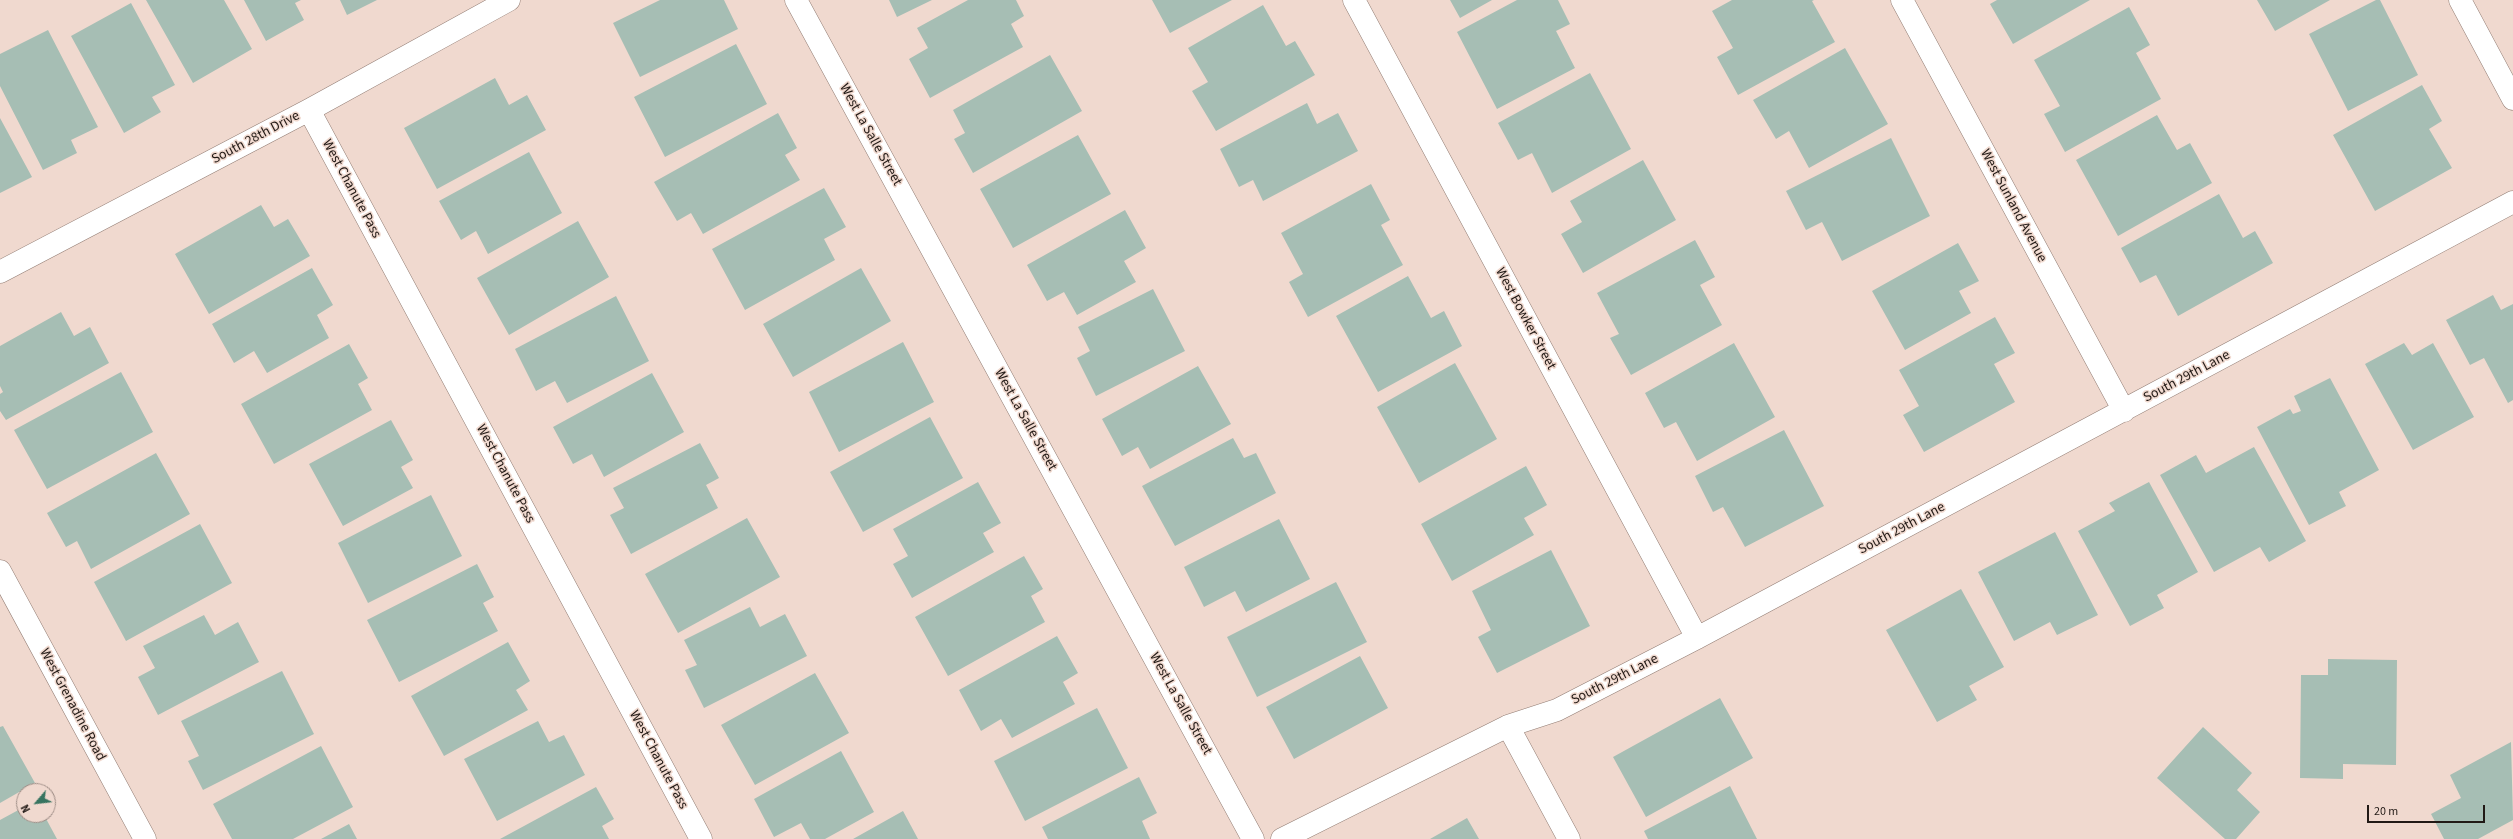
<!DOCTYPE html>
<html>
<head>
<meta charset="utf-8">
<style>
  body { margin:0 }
  #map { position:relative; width:2513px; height:839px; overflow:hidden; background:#f0d9cf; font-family:"Source Sans 3",sans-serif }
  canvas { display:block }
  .north { position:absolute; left:16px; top:783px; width:40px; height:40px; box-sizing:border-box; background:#f0d9cf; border:1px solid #9d8c85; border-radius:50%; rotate:242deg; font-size:11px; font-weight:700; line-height:16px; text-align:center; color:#211915 }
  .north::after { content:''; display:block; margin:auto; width:14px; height:18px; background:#377460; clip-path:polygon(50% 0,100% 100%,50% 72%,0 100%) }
  .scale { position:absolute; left:2367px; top:805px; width:118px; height:18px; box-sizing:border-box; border:2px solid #211915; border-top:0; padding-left:5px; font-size:12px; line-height:14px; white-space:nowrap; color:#211915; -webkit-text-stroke:3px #f0d9cf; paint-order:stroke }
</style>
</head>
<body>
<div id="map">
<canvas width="2513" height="839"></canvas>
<div class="north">N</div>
<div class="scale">20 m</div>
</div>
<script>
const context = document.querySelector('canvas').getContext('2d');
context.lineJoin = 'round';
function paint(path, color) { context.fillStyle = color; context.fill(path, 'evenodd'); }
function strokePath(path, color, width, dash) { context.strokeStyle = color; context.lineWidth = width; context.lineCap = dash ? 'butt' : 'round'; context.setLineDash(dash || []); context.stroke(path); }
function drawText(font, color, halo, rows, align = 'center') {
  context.font = font + ' "Source Sans 3",sans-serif'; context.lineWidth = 3; context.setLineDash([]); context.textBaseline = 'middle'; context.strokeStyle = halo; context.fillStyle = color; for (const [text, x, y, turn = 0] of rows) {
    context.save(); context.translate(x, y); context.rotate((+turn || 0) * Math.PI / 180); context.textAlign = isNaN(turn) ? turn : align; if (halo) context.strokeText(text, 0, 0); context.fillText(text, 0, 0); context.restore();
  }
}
const building = new Path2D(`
  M146,0h78l28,49 -59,34z
  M244,0h57l-6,3 9,17 -38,21z
  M340,0h37l-30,15z
  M660,0h64l14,29 -98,48 -27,-54z
  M889,0h43l-35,17z
  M968,0h48l8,16 -13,8 12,23 -93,51 -21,-39 19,-11 -11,-20z
  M1152,0h80l-62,33z
  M1450,0h42l-32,18z
  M1517,0h41l12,24 -14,7 19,37 -78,41 -40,-77z
  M1732,0h82l-2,1 23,41 -97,53 -21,-38 16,-9 -21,-37z
  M1997,0h93l-77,44 -23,-40z
  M2257,0h73l-55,31z
  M2376,0h4l38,75 -70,36 -39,-77z
  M131,3l44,82 -23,12 9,15 -37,21 -53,-97z
  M1263,5l23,41 9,-5 20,34 -99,56 -24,-40 16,-9 -20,-34z
  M2129,7l21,38 -14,8 25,46 -96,53 -21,-38 16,-8 -26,-46z
  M48,30l50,97 -27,13 6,13 -34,17 -43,-84v-32z
  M736,44l31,60 -102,53 -31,-60z
  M1845,48l43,76 -79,44 -20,-37 -13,8 -23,-39z
  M1050,55l32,56 -109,62 -19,-34 11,-6 -12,-23z
  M1590,73l41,76 -79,44 -20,-40 -14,7 -20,-37z
  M495,78l14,27 18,-10 19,35 -109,59 -33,-61z
  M2422,85l20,36 -13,8 23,39 -77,43 -42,-76z
  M1307,103l10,21 21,-11 20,38 -95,50 -10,-21 -14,7 -19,-38z
  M778,113l19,35 -12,7 15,25 -97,54 -12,-21 -14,8 -23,-39z
  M2157,115l20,35 13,-7 22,40 -94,53 -42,-76z
  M0,118l32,59 -32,16z
  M1078,135l33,59 -98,54 -33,-59z
  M1891,138l39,78 -88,45 -20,-39 -16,8 -20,-39z
  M529,152l33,61 -74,41 -12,-23 -15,9 -22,-39z
  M1643,160l33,60 -93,53 -22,-39 21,-12 -12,-21z
  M1371,184l19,36 -9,5 22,40 -95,52 -19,-35 14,-8 -22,-41z
  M824,188l22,39 -22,12 11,21 -90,50 -33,-61z
  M2219,194l24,44 12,-7 18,32 -95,53 -22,-41 -16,8 -19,-35z
  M261,205l13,22 14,-8 22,37 -101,58 -34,-60z
  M1125,210l21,38 -22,13 12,21 -59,33 -13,-23 -17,9 -20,-36z
  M578,221l31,56 -100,58 -32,-57z
  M1695,240l20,37 -15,8 22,40 -91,50 -21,-37 9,-4 -22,-41z
  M1958,243l21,38 -20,10 12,22 -66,37 -33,-59z
  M312,268l21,37 -16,10 12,23 -62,35 -13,-22 -20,12 -22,-39z
  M861,268l30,53 -98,56 -30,-53z
  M1408,276l23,42 13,-7 18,35 -84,46 -42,-76z
  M1153,289l32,62 -89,45 -19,-38 13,-7 -12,-24z
  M2493,295l8,15 12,-6v96l-5,3 -24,-45 -14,7 -24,-45z
  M616,296l33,65 -82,42 -12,-22 -19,10 -21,-42z
  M61,312l13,24 16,-9 19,36 -103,57 -6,-9v-17l3,-2 -3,-6v-40z
  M1995,317l20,36 -21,11 21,38 -91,50 -21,-37 16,-9 -20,-36z
  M903,342l31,60 -95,50 -30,-60z
  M1734,343l41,74 -78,44 -21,-39 -12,6 -19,-35z
  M2404,343l8,12 21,-12 41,74 -61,33 -48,-86z
  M349,344l19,34 -10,6 14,26 -98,54 -33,-60z
  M1455,363l42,76 -78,44 -42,-76z
  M1198,366l33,58 -81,45 -12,-22 -16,9 -20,-37z
  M121,372l32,60 -106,57 -33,-59z
  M652,373l32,59 -80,45 -12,-23 -19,10 -20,-37z
  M2330,378l49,92 -40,22 7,14 -37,19 -52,-98 33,-18 3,5 8,-3 -7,-15z
  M930,417l33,61 -100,54 -33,-60z
  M391,420l22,40 -12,7 12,21 -70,38 -34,-62z
  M1784,430l40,76 -79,41 -22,-40 -10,5 -18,-36z
  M1233,438l11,20 12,-5 20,40 -101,53 -33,-60z
  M700,443l19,35 -13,7 12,23 -87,46 -21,-39 14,-7 -11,-20z
  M2254,447l52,94 -37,21 -9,-15 -46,25 -54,-97 36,-20 10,18z
  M156,453l34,61 -99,55 -14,-28 -11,6 -19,-34z
  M1526,466l21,39 -23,13 10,17 -82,46 -31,-57z
  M978,482l23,41 -18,10 11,19 -82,46 -19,-34 15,-8 -15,-27z
  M2149,482l49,90 -41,23 7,13 -34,18 -52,-95 37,-20 -6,-8z
  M431,495l31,61 -94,47 -30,-60z
  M747,518l33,59 -102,56 -33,-59z
  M1279,519l31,60 -64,33 -11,-21 -31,16 -20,-40z
  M200,524l32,59 -106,58 -32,-59z
  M2055,532l43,83 -41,20 -7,-13 -36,19 -36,-69z
  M1551,550l39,76 -93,47 -19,-36 13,-7 -19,-39z
  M1024,556l19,33 -12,7 14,26 -97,54 -33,-59z
  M477,564l17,33 -11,6 15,28 -99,51 -32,-62z
  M1336,582l31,60 -110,55 -30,-60z
  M1961,589l43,78 -35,19 8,14 -40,22 -51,-92z
  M750,607l10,20 25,-13 22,42 -103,52 -19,-38 12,-5 -13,-25z
  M204,615l11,20 23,-13 21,40 -101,53 -20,-38 17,-9 -12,-22z
  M1057,636l21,37 -15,9 12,22 -63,34 -11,-19 -20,12 -22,-41z
  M508,642l22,39 -14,9 12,20 -84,46 -33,-60z
  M1360,656l28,52 -94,51 -28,-52z
  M2328,659l69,1 -1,105 -53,-1v15l-43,-1 1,-103h27z
  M282,671l32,63 -111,56 -15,-29 11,-5 -18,-35z
  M815,673l34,60 -94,52 -34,-60z
  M1720,698l33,60 -107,59 -33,-60z
  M1097,708l31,60 -103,53 -31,-60z
  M538,721l11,21 15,-7 21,40 -88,46 -33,-62z
  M3,726l32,57 -35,20v-76z
  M2203,727l49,46 -15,17 23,22 -24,27h-11l-68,-61z
  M2511,742l2,78 -35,19h-34l-13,-25 30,-16 -11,-23z
  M321,746l32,61 -60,32h-61l-19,-35z
  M841,751l33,61 -49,27h-15l-9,-16 -27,14 -20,-38z
  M1139,777l18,36 -15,8 8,18h-102l-6,-12z
  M1730,786l27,53h-109l-4,-8z
  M596,787l18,32 -12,7 7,13h-109z
  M24,807v8h20l13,24h-57v-19z
  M903,811l15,28h-65z
  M1467,818l12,21h-49z
  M349,824l8,15h-36z`);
const street = new Path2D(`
  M796,0l457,839
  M1354,0l343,638
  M1902,0l222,411
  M2460,0l53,99
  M309,110l392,729
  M0,272l309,-162 200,-110
  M0,571l145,268
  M1508,726l61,113
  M1282,839l226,-113 49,-16 140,-72 816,-436`);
const streetNames = [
  ["West La Salle Street",870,135,61],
  ["South 28th Drive",256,138,-28],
  ["West Chanute Pass",351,189,62],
  ["West Sunland Avenue",2013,206,62],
  ["West Bowker Street",1525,319,62],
  ["South 29th Lane",2187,377,-28],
  ["West La Salle Street",1025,420,61],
  ["West Chanute Pass",505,474,62],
  ["South 29th Lane",1902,529,-28],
  ["South 29th Lane",1615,680,-27],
  ["West La Salle Street",1180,704,61],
  ["West Grenadine Road",72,705,62],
  ["West Chanute Pass",658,760,62]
];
paint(building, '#a6beb4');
strokePath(street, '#927d74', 23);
strokePath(street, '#fff', 22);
drawText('14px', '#211915', '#f0d9cf', streetNames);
</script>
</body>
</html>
